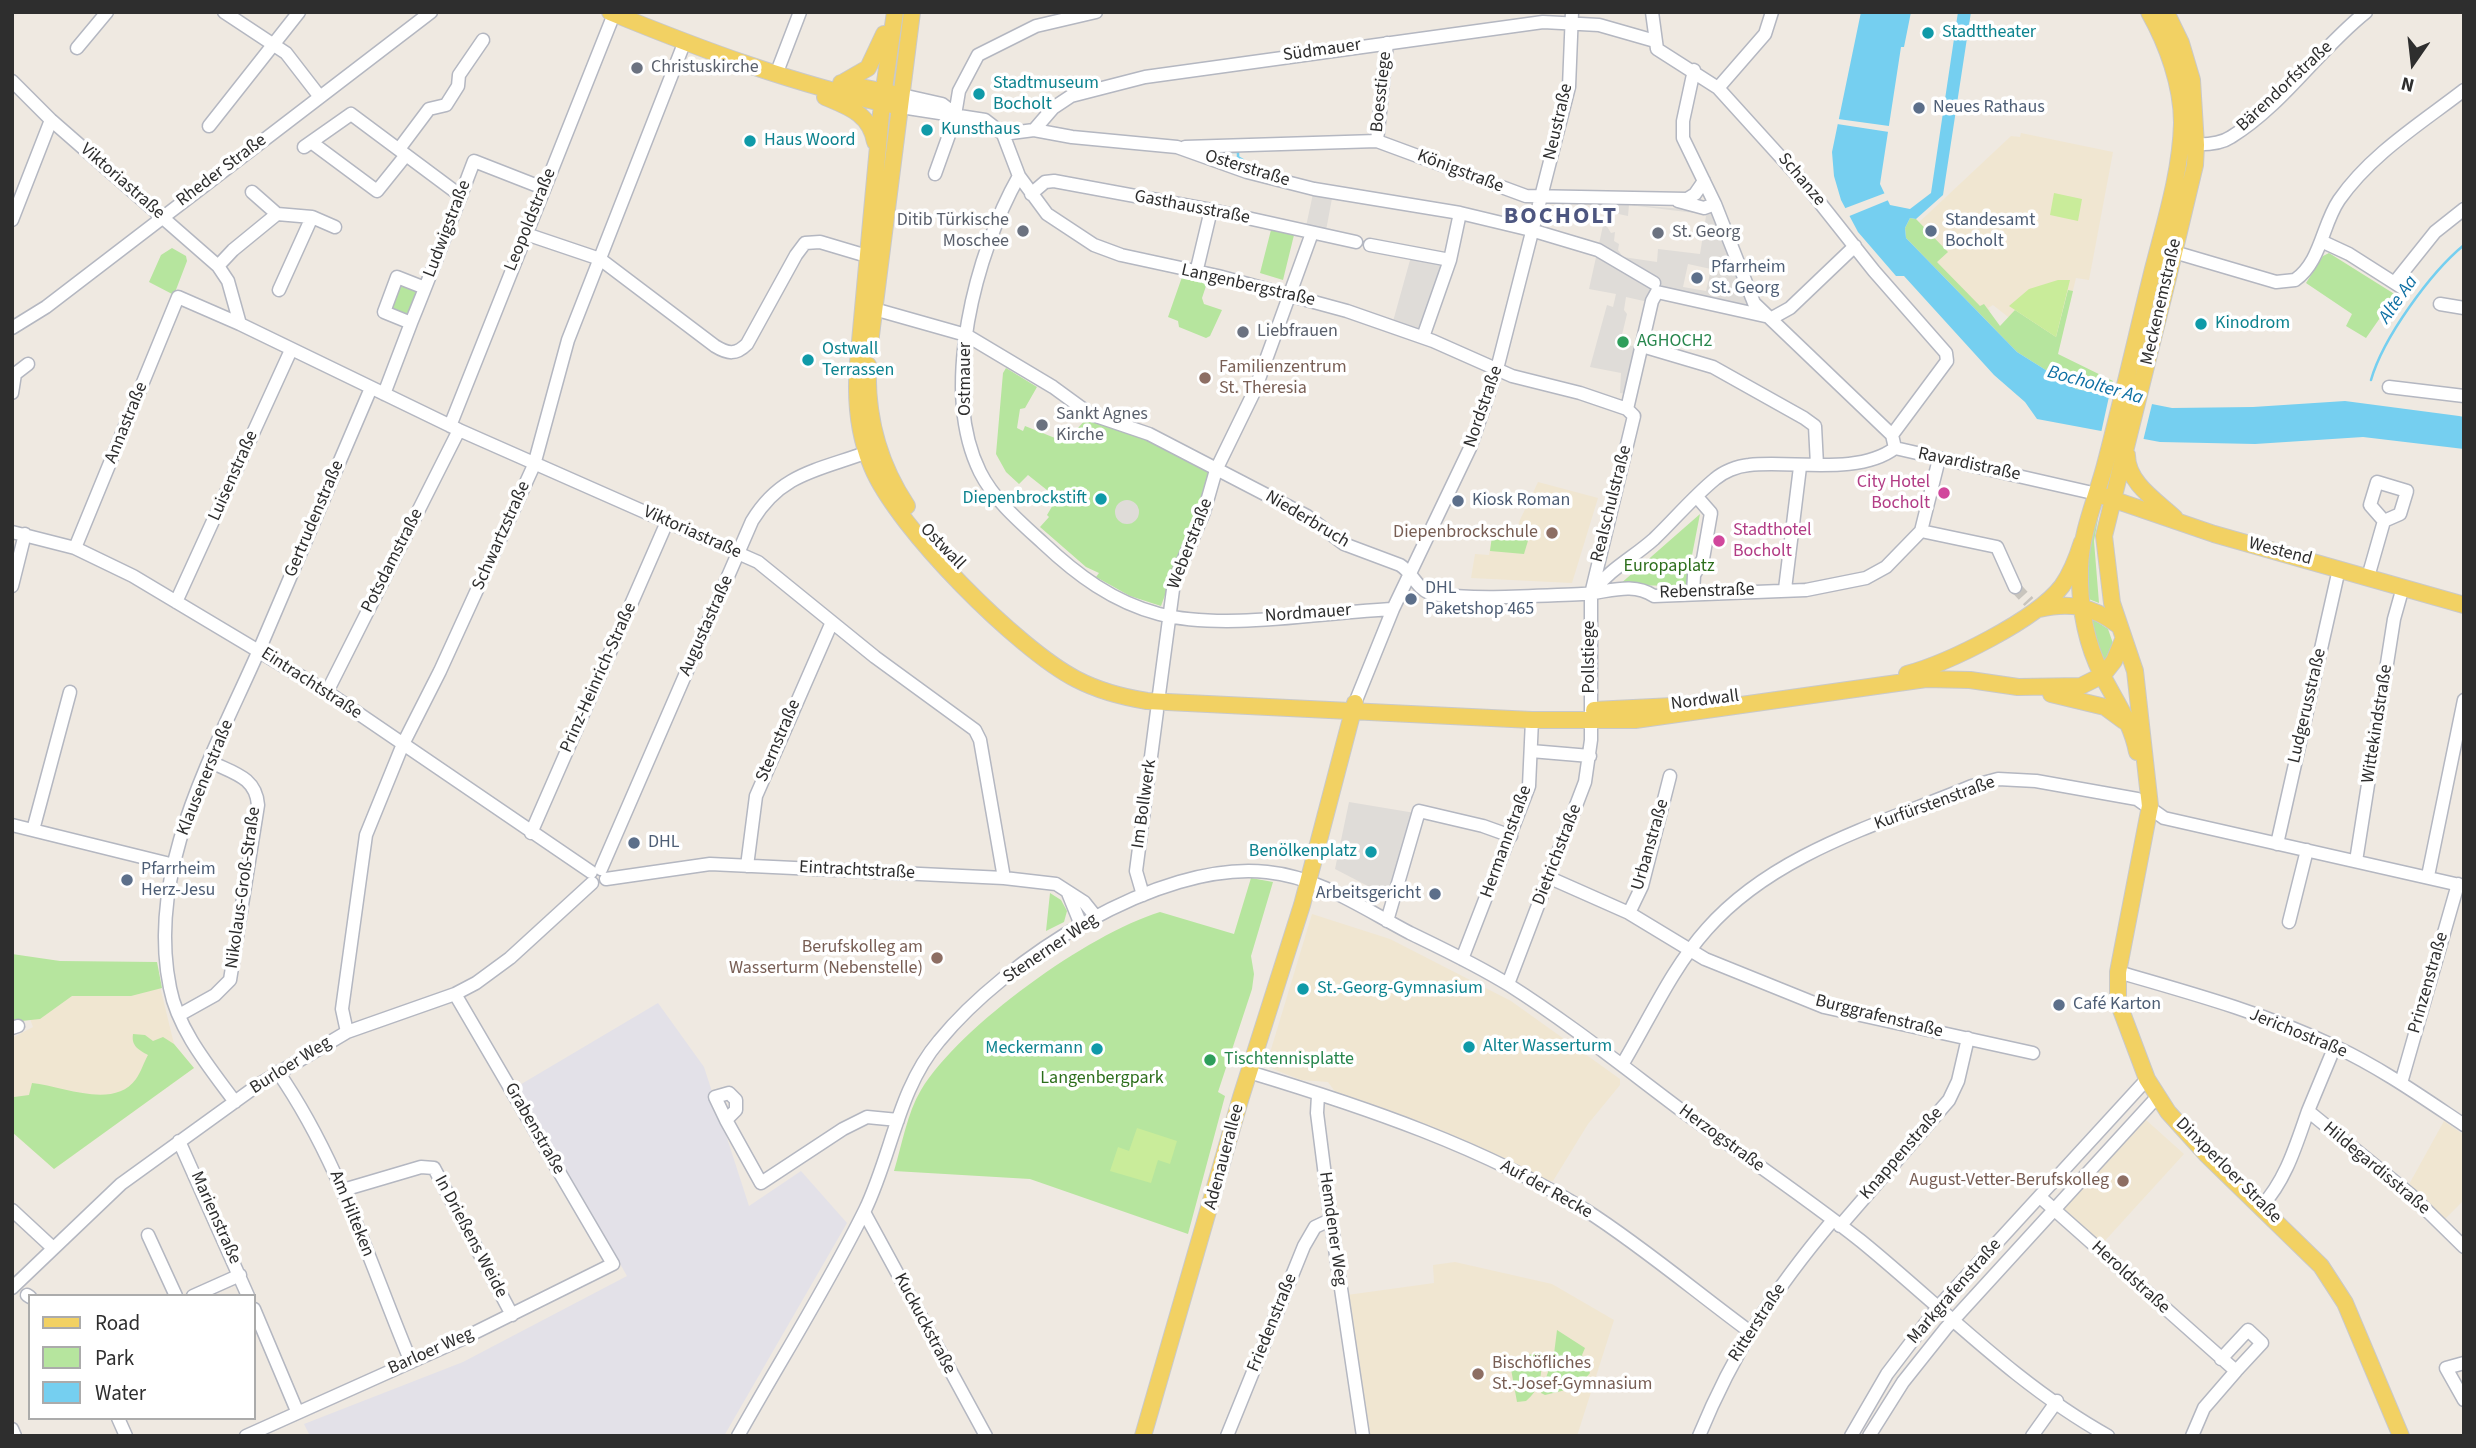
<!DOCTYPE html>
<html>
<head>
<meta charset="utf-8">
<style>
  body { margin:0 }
  #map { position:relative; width:2476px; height:1448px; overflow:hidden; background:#efe9e1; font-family:"Source Sans 3",sans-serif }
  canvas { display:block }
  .frame { position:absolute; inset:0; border:14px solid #2e2e2e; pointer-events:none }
  .legend { position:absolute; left:28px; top:1294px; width:228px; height:126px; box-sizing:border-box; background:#fff; border:2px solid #ababab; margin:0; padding:9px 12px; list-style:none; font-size:21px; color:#2e2e2e }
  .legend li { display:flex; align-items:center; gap:14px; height:35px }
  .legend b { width:35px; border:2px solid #ababab }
  .north { position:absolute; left:2378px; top:28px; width:70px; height:70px; -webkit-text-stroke:5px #fff; paint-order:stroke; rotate:194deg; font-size:19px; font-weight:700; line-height:28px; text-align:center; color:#2e2e2e }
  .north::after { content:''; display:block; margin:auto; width:24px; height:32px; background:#2e2e2e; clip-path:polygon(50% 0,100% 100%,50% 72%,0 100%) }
</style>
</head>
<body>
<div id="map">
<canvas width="2476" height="1448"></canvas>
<div class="frame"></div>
<ul class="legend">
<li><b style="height:9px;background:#f2d163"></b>Road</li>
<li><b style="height:19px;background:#b6e59e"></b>Park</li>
<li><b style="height:19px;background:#75cff0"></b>Water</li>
</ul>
<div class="north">N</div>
</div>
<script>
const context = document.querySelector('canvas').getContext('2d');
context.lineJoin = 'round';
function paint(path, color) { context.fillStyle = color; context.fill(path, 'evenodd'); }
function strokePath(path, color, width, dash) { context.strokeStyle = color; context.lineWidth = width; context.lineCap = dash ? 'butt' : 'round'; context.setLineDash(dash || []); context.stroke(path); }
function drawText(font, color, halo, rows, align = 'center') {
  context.font = font + ' "Source Sans 3",sans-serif'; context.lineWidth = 7; context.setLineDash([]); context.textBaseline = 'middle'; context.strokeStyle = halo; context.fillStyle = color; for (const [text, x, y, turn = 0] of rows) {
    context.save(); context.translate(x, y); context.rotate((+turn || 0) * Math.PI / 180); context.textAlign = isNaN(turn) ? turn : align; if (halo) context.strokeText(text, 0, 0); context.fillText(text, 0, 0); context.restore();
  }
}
const industrial = new Path2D(`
  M658,1003l46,64 45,139 52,-35 46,52 -123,213h-414l-6,-12 159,-62 164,-86 -109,-190z`);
const education = new Path2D(`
  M2021,133l92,19 -24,128 -13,-2 -19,78 -64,-51 -5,3 3,3 -6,1 -48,-50 -22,-36 96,-90 9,1z
  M1538,482l60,16 -26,85 -101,-5 4,-24 14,1 3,-19 7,-5 18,4 2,-13z
  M1312,914l78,25 121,62 109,78v6l-32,39 -35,57h-5l-77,-38 -135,-50 -8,-11 -27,-2 -28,-11 -4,-13z
  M155,966l19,78 20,24 -140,101 -42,-37v-94l21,-11 -21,-55z
  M2145,1119l39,35 -82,90 -39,-35z
  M2444,1121l20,14v65l-21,21 -36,-33z
  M1455,1262l97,22 62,36 -37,116h-209l-21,-141 87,-12 -1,-18z`);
const green = new Path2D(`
  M1910,218l6,1 32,33 -11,10 43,44 4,-2 16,22 15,-16 41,27 12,-47 5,1 -15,63 55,27 -3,14 -34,-6 -59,-37 -111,-114 -1,-10z
  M1271,230l23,5 -11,45 -23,-7z
  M172,248l14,8 1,5 -13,34 -25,-13 12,-27z
  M2329,253l67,42 -30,43 -20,-12 6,-12 -46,-31 17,-27z
  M1182,277l25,6 -5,15 2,6 18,6 -12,26 -4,2 -27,-11 -1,-6 -10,-4z
  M400,283l18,6 -8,26 -19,-6z
  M1006,368l31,19 -12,21 -5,1 -3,19 6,3 2,-5 40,16 24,-26 36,13 85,44 -49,133 -31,-10 -34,-19 3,-4 -13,-6 -46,-40 9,-10 -2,-2 10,-17 -29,-23 -9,9 -13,-12 -10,-18 7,-81z
  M1700,514l-14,72 -67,-1z
  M2095,518l3,1 -4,22 5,62 -13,-5 1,-33z
  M1499,531l31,3 -6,20 -34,-3 2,-15z
  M2088,616l20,13 7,20 -12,12z
  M1251,878l22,4 -22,74 3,18 -2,15 -34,103 7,4 -37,138 -158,-55 -136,-8c8,-26 13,-58 27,-81 40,-65 167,-156 239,-178l74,22z
  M1050,893l11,7 6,11 -3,11 -18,9z
  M12,954l48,7 97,1 5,26 -31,8h-59l-32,23 -28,3z
  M133,1034l12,1 8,6 10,-4 11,7 20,24 -140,101 -42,-37 2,-35 15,-2 3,-12c30,3 82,27 104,-4 5,-7 8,-17 12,-24 -9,-5 -17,-9 -15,-21z
  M1557,1330l28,18 -3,7 8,18 -12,14 -33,8 -4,-2 13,-39z
  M1540,1353c4,18 0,37 -14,48l-9,1 -8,-44z`);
const pitch = new Path2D(`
  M2054,193l28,6 -4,22 -28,-6z
  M2058,280h12l-14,57 -47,-31 20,-17z
  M1137,1128l40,13 -7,23 -12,-4 -7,23 -41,-12 8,-24 11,4z`);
const plaza = new Path2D(`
  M1314,189l19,4 -8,43 -20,-5z
  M1608,203l103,8 40,97 -90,-21 -13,15 -22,-5 -2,13 3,4 -7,29 12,3 5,-5 -10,53 -7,-1 1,-20 -31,-6 17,-62 6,2 3,-13 -27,-5zM1629,205l74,9 3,2 -6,38 -42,-5 -1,13 -34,-5 -5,-7 1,-6 -5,-3 1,-9 -4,1 -5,-8 1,-7 7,-5 14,3zM1688,264l23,5 -5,22 -23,-4z
  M1412,253l38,7 -27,77 -31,-12z
  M1115 512a12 12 0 1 1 24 0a12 12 0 1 1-24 0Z
  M1349,802l66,11 -26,84 -54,-28z`);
const water = new Path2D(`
  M1861,12h50l-7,35h-3l-21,137 10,21 20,4 21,-16 27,-181h13l-28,183 -27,24 -6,-1 -5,10 1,10 111,114 59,37 96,19 81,-1 92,-6 114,15 5,1v32l-101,-12 -108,7 -95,-2 -123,-23 -12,-17 -31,-27 -90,-99h-8l-38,-44 -17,-32 -7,-24 -2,-24z`);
const pier = new Path2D(`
  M1838,119l51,7v6l-52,-8z
  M1888,192l3,7 -44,18 -4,-8z
  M2110,392l43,8 -10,41 -42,-8z`);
const stream = new Path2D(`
  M1220,152h18v5l5,3
  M2371,380c12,-42 59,-107 93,-135`);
const minorTunnel = new Path2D(`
  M2015,587l14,15`);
const minor = new Path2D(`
  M224,12l62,41 34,44
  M1652,12l5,37 61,39 87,96 69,87 72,82 1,8 -55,74
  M77,48l30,-36
  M1694,70l-11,51v17l32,66 39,99 138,132 3,13
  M777,72l23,-60
  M12,81l39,39 167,146 10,15 12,43 219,106 299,132 117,95 100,73 5,10 24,138
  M1718,88l47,-54 7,-22
  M902,95l40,9 13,10
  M901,107l84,13 18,14 16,42 28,38 47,31 27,10 97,21 129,35 86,30 79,35 68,17 47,16 7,7 -43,178v146l-6,42 -77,202
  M209,126l90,-114
  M1034,130l38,7 105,10 70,25 67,17 146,24 71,17 67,20 56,33
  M1003,134l31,-4 19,-22 18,-12 74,-19 398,-55 56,3 56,16
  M1377,141l10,-98
  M311,142l66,49 29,-36
  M2189,144c14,1 30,1 42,-7 52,-32 87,-87 135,-125
  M304,147l47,-33 110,82
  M1185,147l192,-6 149,55 161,3 8,-5 9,-13
  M399,149l30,-40 17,-4 12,-19 1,-11 24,-35
  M935,174l19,-53 5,-30 19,-36 58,-29 60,-14
  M1019,176c-43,76 -80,213 -39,296 14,28 40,50 63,71 34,32 70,59 116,71 67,17 164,-2 234,-5
  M252,192l25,22 35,3 23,10
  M1031,194l14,-12 9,-1 157,29 145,32
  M1678,201l26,7 11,-4
  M12,220l39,-100
  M526,234l74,25 115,87c13,8 21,9 32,-2l49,-89 9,-12 15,-1 47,14
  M2321,241l28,13 55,35
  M1370,245l80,15 -27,77
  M2174,252l102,30 19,-2c26,-18 27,-55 44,-80 32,-46 81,-76 125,-110
  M1450,260l10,-47
  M218,266l15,-16 44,-36
  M1196,273l15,-63
  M2395,282l40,-50 29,-23
  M425,288l-28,-11 -13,35 27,11c22,-54 42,-107 63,-162l69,27
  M279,290l33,-73
  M2440,304l24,4
  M874,309l92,26 87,52 37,27 59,20 158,82 37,28 56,21c13,8 15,22 31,29 48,6 101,2 151,0 25,-1 49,-13 72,2l152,-6 60,-12 20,-11 35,-36 18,-72
  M1772,318l18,-10 65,-62
  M12,328l34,-21 385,-295
  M1642,346l71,21 91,51 11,8 2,39
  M2389,387l75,9
  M12,393l3,-19 13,-10
  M384,394l27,-71
  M1627,409l25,-108 5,-9 108,24
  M450,426l164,-412
  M1895,448l202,46
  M1921,531l76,16 18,40
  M12,532l63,16 58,28 194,116 264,180
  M75,548l103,-251 62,27
  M2368,577l16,-56 -14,-16 7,-23 30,9 -7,23 -16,7
  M12,586l13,-52
  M1785,589l15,-122
  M1593,591c17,-22 41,-34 61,-52 20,-19 39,-42 61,-60 8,-7 22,-13 34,-14 42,-5 109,11 146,-17
  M1693,594l1,-19 9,-16 8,-46 -14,-16
  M176,602l115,-252
  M327,692l132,-262
  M1158,702l16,-120 30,-70 12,-42 39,-80 57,-157
  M1355,703l38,-94 77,-161 27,-79 72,-282 3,-75
  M1531,751l59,5
  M12,825l162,40
  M33,830l37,-138
  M531,833l136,-311
  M2277,844l62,-275
  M2356,861l38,-242 9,-32
  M747,866l9,-70 76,-174
  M601,869l151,-348c30,-50 70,-51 121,-71
  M2428,876l36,-176
  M1550,878l79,35 76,46 119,48 209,46
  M606,879l104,-15 294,14 52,6 28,18 12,15
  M1068,893l13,32
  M1143,895l-7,-24 21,-160
  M1629,913l13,-27 28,-110
  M1387,921l32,-110 64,15 28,10
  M2289,922l18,-72
  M1462,959l67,-173 3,-66
  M2118,972c73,21 149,42 218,75 45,21 86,50 128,78
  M181,1014l34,-19 15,-15 28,-175c-2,-28 -25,-32 -47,-43
  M12,1028l6,-2
  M347,1032l-5,-23 24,-174 37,-91 37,-73 94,-206 34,-125 117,-299
  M2335,1046l-27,65 103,84 53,52
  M1622,1065c27,-45 50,-97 85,-136 68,-77 174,-105 265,-143l26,-7 38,2 101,18 27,19 300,68
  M278,1072c61,88 92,192 133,290
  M1249,1072c116,35 234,75 338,139 56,36 109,81 162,120
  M2401,1083l57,-199
  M1318,1095l-1,18 13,102 33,221
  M235,1102c-25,-34 -57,-72 -65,-114 -25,-121 47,-240 93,-347 36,-84 72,-168 108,-253
  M726,1120l-11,-23 14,-4 7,7v10l-10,10 35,63 82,-54 24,-12 31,3
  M179,1141l69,155
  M343,1190l78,-23 13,1 78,147
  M2040,1197l196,174 -32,37 -12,28
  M2261,1207c25,-27 35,-62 47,-96
  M12,1210l41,38
  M864,1212l122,224
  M1840,1226l109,-126 9,-19 10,-43
  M148,1235l28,61
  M12,1288l109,-104 137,-99 89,-53 108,-38 21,-11 34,-25 82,-75
  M27,1295l3,2
  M193,1296l47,-21
  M254,1309l43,102
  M2221,1359l27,-29 14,13 -26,28
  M2464,1363l-18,5 18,32
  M118,1418l8,18
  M12,1429l3,7
  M246,1436l214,-96 153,-76 -158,-270
  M738,1436c42,-75 89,-149 127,-226 27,-56 33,-121 74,-169 66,-81 219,-181 328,-169 52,5 97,37 143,61 33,16 67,32 99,52 60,38 116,83 172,125 60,44 122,85 180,131 81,66 155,144 247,195
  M1227,1436l77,-190 11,-19 15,-7
  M1699,1436c35,-85 75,-146 134,-216
  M1851,1436l36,-62 51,-67 209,-228
  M1869,1436l34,-54 43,-54 212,-232
  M2032,1436l25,-35`);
const major = new Path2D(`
  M610,12c90,37 186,73 282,93
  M895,12l-13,91 -24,260c-3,36 0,71 14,104 25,61 146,182 204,212 23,12 46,18 71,22l385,19h103l291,-41 44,1 48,7 63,-1 22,-11 11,-14 9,-21
  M2166,12l15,31 11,37 4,65 -1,20 -27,113 -64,258 8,67 23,68 15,135 -32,166v30l29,77 21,33 38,42 115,112 24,37 56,133
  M841,83l50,10
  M842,83l26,-15 16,-34
  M825,97c24,10 45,17 50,45
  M870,343l42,-331
  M868,365c-2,51 11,99 39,141
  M2127,455c0,28 30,46 48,63
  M2103,496l111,38 250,71
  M2039,609c31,-7 53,-3 79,16
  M1907,674c41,-11 129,-54 155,-88 10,-14 15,-28 20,-44
  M2051,694l54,13 19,14
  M1594,710l79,-4
  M2137,752c-5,-28 -22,-52 -35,-77 -17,-34 -23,-69 -22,-107 1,-36 16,-69 25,-103 17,-65 32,-131 48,-196 12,-47 28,-98 29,-146 0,-38 -15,-79 -33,-111
  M1143,1436l98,-339 61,-192 53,-202`);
const markers = [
  [1928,33,7,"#0f9aa8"],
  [637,68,7,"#6b7280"],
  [979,94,7,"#0f9aa8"],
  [1919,108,7,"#5c6f8a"],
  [927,130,7,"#0f9aa8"],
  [750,141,7,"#0f9aa8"],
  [1023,231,7,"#6b7280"],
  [1931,231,7,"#5c6f8a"],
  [1658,233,7,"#6b7280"],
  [1697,278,7,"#5c6f8a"],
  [2201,324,7,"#0f9aa8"],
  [1243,332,7,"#6b7280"],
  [1623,342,7,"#2e9e5b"],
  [808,360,7,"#0f9aa8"],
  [1205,378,7,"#8d6e63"],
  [1042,425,7,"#6b7280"],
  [1944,493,7,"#d1479c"],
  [1101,499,7,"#0f9aa8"],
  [1458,501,7,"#5c6f8a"],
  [1552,533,7,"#8d6e63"],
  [1719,541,7,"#d1479c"],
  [1411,599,7,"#5c6f8a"],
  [634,843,7,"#5c6f8a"],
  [1371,852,7,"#0f9aa8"],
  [127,880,7,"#5c6f8a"],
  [1435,894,7,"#5c6f8a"],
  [937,958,7,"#8d6e63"],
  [1303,989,7,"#0f9aa8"],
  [2059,1005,7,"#5c6f8a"],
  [1469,1047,7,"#0f9aa8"],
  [1097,1049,7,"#0f9aa8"],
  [1210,1060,7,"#2e9e5b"],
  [2123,1181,7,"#8d6e63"],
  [1478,1374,7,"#8d6e63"]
];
const cultureNames = [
  ["Stadttheater",1942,33],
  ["Stadtmuseum",993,84],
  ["Bocholt",993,105],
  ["Kunsthaus",941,130],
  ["Haus Woord",764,141],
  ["Kinodrom",2215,324],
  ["Ostwall",822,350],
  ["Terrassen",822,371],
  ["Diepenbrockstift",1087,499,"right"],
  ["Benölkenplatz",1357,852,"right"],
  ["St.-Georg-Gymnasium",1317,989],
  ["Alter Wasserturm",1483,1047],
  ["Meckermann",1083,1049,"right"]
];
const streetNames = [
  ["Südmauer",1322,51,-8],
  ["Bärendorfstraße",2285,87,-43],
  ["Boesstiege",1382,92,-84],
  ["Neustraße",1559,122,-77],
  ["Osterstraße",1247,169,17],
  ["Rheder Straße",222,171,-37],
  ["Königstraße",1460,172,21],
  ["Schanze",1801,180,50],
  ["Viktoriastraße",122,182,41],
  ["Gasthausstraße",1192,208,11],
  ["Leopoldstraße",531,220,-68],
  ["Ludwigstraße",448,229,-69],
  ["Langenbergstraße",1248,286,13],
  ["Meckenemstraße",2162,302,-77],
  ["Ostmauer",966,379,-90],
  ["Nordstraße",1484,407,-71],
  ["Annastraße",127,423,-68],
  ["Ravardistraße",1969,465,12],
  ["Luisenstraße",234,476,-66],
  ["Realschulstraße",1612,504,-76],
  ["Gertrudenstraße",315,519,-67],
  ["Niederbruch",1307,520,31],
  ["Viktoriastraße",692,533,24],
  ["Schwartzstraße",502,536,-66],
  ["Weberstraße",1191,544,-69],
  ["Ostwall",942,547,46],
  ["Westend",2280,552,15],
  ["Potsdamstraße",393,561,-63],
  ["Rebenstraße",1707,592,-2],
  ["Nordmauer",1308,614,-4],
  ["Augustastraße",707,626,-66],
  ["Pollstiege",1590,657,-90],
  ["Prinz-Heinrich-Straße",599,678,-66],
  ["Eintrachtstraße",311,684,33],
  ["Nordwall",1705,701,-7],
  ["Ludgerusstraße",2308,706,-77],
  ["Wittekindstraße",2378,724,-81],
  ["Sternstraße",779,741,-67],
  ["Klausenerstraße",206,778,-68],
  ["Im Bollwerk",1145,804,-82],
  ["Kurfürstenstraße",1935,804,-20],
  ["Hermannstraße",1507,842,-70],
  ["Urbanstraße",1651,845,-74],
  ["Dietrichstraße",1558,855,-69],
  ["Eintrachtstraße",857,871,3],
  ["Nikolaus-Groß-Straße",244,888,-82],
  ["Stenerner Weg",1051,949,-34],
  ["Prinzenstraße",2429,983,-74],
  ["Burggrafenstraße",1879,1017,14],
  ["Jerichostraße",2298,1034,22],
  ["Burloer Weg",291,1066,-32],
  ["Grabenstraße",534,1129,60],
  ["Herzogstraße",1721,1139,36],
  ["Knappenstraße",1902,1154,-49],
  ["Adenauerallee",1225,1157,-75],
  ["Hildegardisstraße",2376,1169,40],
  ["Dinxperloer Straße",2228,1171,45],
  ["Auf der Recke",1546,1190,29],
  ["Am Hilteken",351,1214,68],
  ["Marienstraße",215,1218,66],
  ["Hemdener Weg",1332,1229,82],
  ["In Drießens Weide",470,1237,62],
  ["Heroldstraße",2130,1278,42],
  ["Markgrafenstraße",1955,1292,-49],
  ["Friedenstraße",1273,1323,-68],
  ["Ritterstraße",1758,1323,-57],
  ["Kuckuckstraße",924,1324,62],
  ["Barloer Weg",431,1352,-24]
];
const worshipNames = [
  ["Christuskirche",651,68],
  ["Ditib Türkische",1009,221,"right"],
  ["Moschee",1009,242,"right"],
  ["St. Georg",1672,233],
  ["Liebfrauen",1257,332],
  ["Sankt Agnes",1056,415],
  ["Kirche",1056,436]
];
const serviceNames = [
  ["Neues Rathaus",1933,108],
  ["Standesamt",1945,221],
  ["Bocholt",1945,242],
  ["Pfarrheim",1711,268],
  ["St. Georg",1711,289],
  ["Kiosk Roman",1472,501],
  ["DHL",1425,589],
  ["Paketshop 465",1425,610],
  ["DHL",648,843],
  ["Pfarrheim",141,870],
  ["Herz-Jesu",141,891],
  ["Arbeitsgericht",1421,894,"right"],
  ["Café Karton",2073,1005]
];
const leisureNames = [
  ["AGHOCH2",1637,342],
  ["Tischtennisplatte",1224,1060]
];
const educationNames = [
  ["Familienzentrum",1219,368,"left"],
  ["St. Theresia",1219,389,"left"],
  ["Diepenbrockschule",1538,533],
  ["Berufskolleg am",923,948],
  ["Wasserturm (Nebenstelle)",923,969],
  ["August-Vetter-Berufskolleg",2109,1181],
  ["Bischöfliches",1492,1364,"left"],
  ["St.-Josef-Gymnasium",1492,1385,"left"]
];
const hotelNames = [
  ["City Hotel",1930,483],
  ["Bocholt",1930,504],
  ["Stadthotel",1733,531,"left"],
  ["Bocholt",1733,552,"left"]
];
const parkNames = [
  ["Europaplatz",1669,567],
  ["Langenbergpark",1102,1079]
];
const waterNames = [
  ["Alte Aa",2399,300,-55],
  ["Bocholter Aa",2095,386,16]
];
const districtNames = [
  ["BOCHOLT",1561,218]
];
paint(industrial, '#e3e1e8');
paint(education, '#f0e6d1');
paint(green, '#b6e59e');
paint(pitch, '#c9ec9a');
paint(plaza, '#dfdcd8');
paint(water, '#75cff0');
paint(pier, '#efe9e1');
strokePath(stream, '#75cff0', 2.5);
strokePath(minorTunnel, '#c8c4bd', 12, [12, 6]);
strokePath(minor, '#b4b7c1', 15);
strokePath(major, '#c9c9c9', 18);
strokePath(minor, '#fff', 12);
strokePath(major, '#f2d163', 16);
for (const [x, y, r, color] of markers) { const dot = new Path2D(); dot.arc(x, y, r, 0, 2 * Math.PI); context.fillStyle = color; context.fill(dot); strokePath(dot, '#fff', 2.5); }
drawText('18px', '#0d838f', '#fff', cultureNames, 'left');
drawText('18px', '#2e2e2e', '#fff', streetNames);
drawText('18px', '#5b616d', '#fff', worshipNames, 'left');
drawText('18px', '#4e5e75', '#fff', serviceNames, 'left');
drawText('18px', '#27864d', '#fff', leisureNames, 'left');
drawText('18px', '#785e54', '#fff', educationNames, 'right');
drawText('18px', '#b23c85', '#fff', hotelNames, 'right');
drawText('18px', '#2c6e1b', '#fff', parkNames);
drawText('italic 19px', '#0d6fa3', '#fff', waterNames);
context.letterSpacing = '2px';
drawText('bold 24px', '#4d5680', '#fff', districtNames);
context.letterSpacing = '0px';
</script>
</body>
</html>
